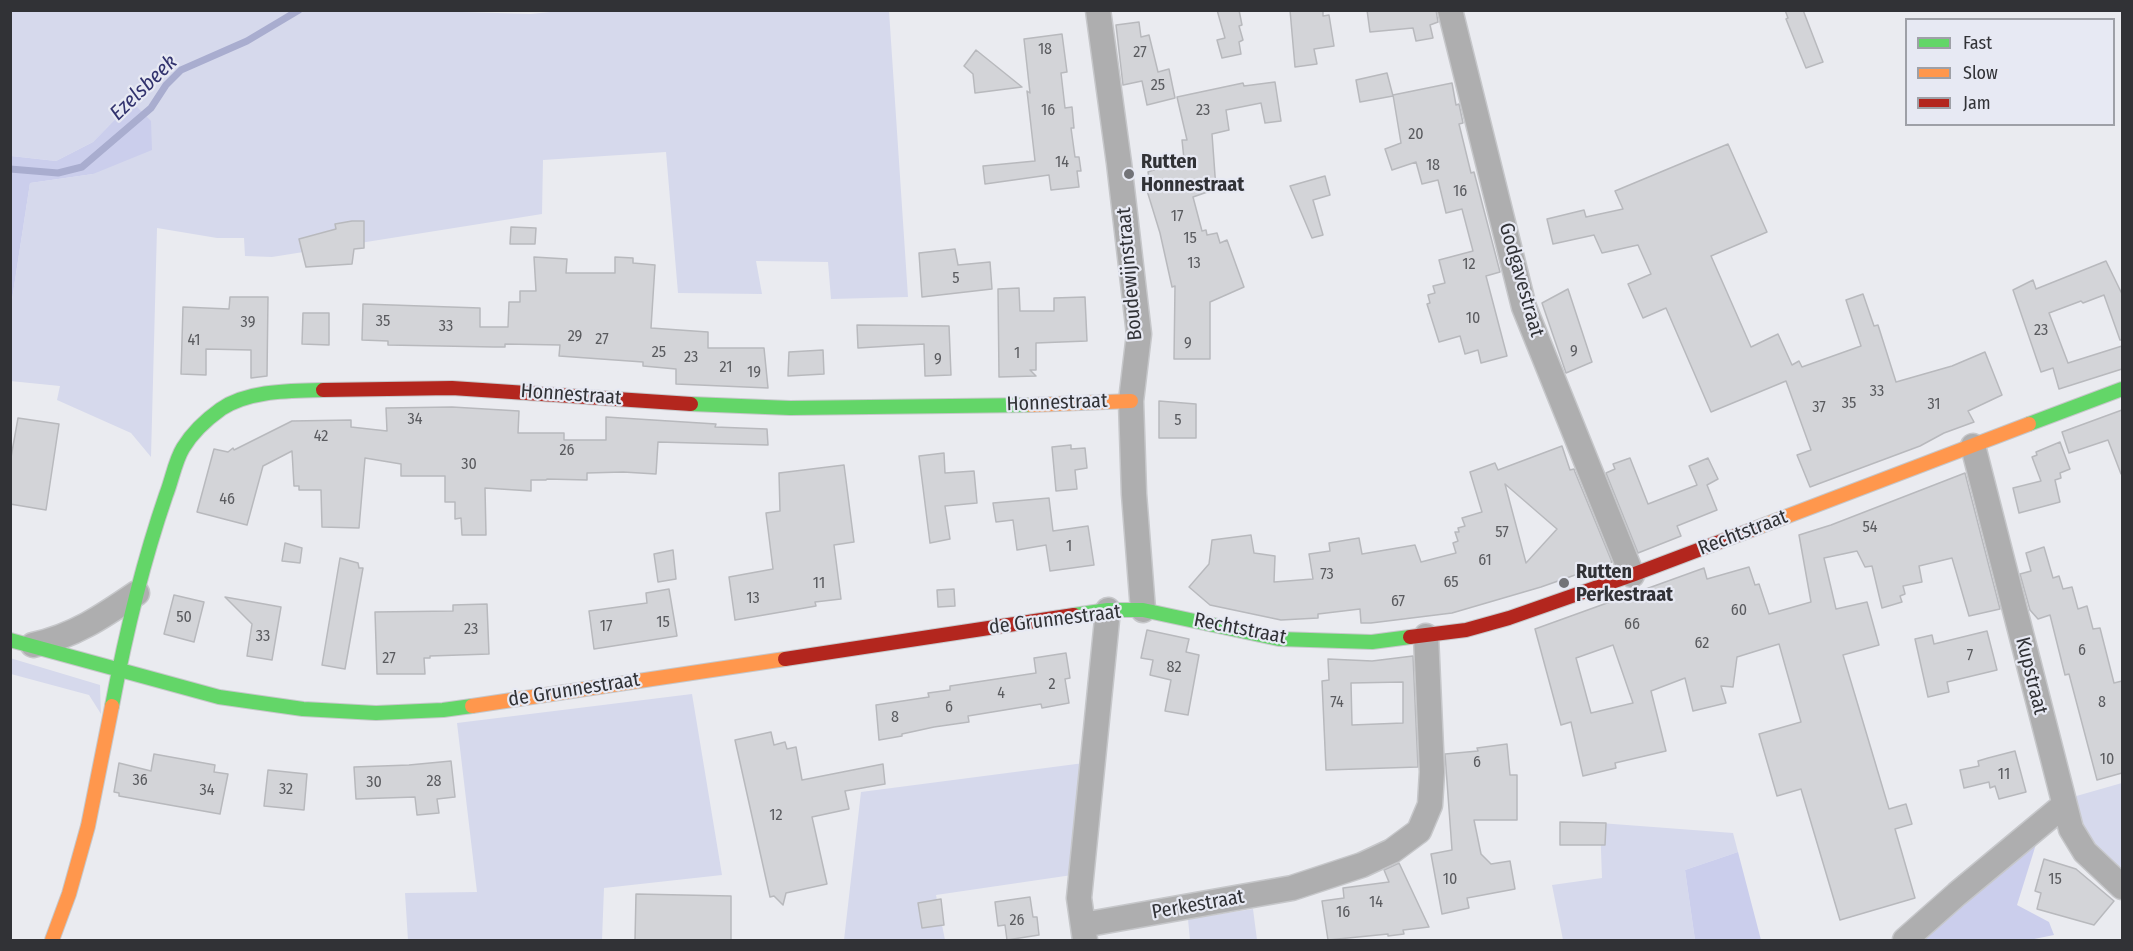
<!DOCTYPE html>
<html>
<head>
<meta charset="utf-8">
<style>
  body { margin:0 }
  #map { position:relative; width:2133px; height:951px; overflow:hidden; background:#eaebf0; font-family:"Fira Sans Condensed",sans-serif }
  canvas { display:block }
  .frame { position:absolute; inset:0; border:12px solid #313236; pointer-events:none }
  .legend { position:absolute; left:1905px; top:18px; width:210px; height:108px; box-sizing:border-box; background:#e7e9f3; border:2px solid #9ea0a7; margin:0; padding:8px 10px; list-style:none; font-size:18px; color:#313236 }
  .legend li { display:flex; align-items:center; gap:12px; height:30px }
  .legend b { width:30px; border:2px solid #9ea0a7 }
</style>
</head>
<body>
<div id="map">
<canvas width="2133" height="951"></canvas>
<div class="frame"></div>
<ul class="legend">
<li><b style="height:8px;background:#63d668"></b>Fast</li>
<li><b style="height:8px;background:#ff974d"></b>Slow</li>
<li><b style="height:8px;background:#b3261e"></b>Jam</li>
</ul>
</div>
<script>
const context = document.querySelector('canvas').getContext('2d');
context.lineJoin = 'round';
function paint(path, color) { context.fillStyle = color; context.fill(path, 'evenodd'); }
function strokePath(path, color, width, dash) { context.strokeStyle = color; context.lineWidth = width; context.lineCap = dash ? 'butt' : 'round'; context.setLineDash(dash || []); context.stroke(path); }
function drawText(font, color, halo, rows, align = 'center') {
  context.font = font + ' "Fira Sans Condensed",sans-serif'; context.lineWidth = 4.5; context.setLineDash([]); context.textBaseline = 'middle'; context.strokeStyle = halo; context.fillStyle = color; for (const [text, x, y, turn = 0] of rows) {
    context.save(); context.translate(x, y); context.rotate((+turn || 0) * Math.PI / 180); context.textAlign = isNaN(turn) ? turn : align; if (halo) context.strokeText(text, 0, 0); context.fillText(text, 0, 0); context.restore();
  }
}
const green = new Path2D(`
  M394,10l137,4 39,-4 319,1 19,286 -77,2 -3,-37 -72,-1 6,33 -84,-1 -12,-141 -123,8 -1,54 -270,43 -27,-1 -1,-18h-27l-60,-10 -6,229 -20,-24 -74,-33 3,-14 -50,-5 1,-75 19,-123 63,-9 39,-72 -39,40 -37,19 -45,-5v-145z
  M10,658l90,27 1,29 -12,-19 -78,-21z
  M692,694l30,181 -118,13 -2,52h-194l-3,-47 72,-1 -20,-169z
  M1084,763l-12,112 -136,20 9,45h-101l17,-148z
  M2122,783v94l-34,-38 -15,-42z
  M1600,823l133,10 5,19 -53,18 10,70h-132l-11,-55 50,-7z
  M1253,909l4,31h-67l-2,-21z`);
const forest = new Path2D(`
  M132,102l19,19 1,29 -59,24 -63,9 -19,123v-150l45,5 37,-19z
  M2037,841l-20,64 32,17 5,13 -25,5h-113z
  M1738,852l23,88h-66l-10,-70z`);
const stream = new Path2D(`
  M10,169l48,4 24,-6 69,-59 15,-23 15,-15 66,-29 52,-31`);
const building = new Path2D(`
  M1217,10h22l3,15 -3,1 4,14 -4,2 2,12 -19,4 -5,-18 8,-2z
  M1290,10h33v6l6,-1 5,31 -20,3 3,15 -22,3z
  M1367,10h69l2,12 -8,3 3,13 -17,3 -3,-13 -43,4z
  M1785,10h18l20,52 -17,6 -20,-49 2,-1z
  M1139,22l2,15 8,-2 9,37 11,-3 6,29 -28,7 -5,-24 -19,4 -7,-60z
  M1062,34l5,38 -6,1 4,35 7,-1 2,21h-3l4,29h4l2,14h-4l2,16 -28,3 -2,-15 -64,9 -2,-18 52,-5 -8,-70 3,2 -6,-54z
  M976,50l46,37 -47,6 -2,-19 -9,-8z
  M1387,73l6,23 -33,6 -4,-22z
  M1275,82l6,39 -16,2 -4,-20 -35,7 3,20 -17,4 4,55 -23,8 9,34 4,-1 1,5 10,-2 3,10 7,-3 17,47 -34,15v57h-36l1,-73 -3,1 -12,-54 -15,-49 5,-2 -2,-10 36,-13 -2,-19h5l-10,-43 66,-14 1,3z
  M1452,83l4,22 3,-1 4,19 -4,1 12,49 3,-1 26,100 -14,4 21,80 -26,7 -3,-13 -13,4 -5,-18 -21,6 -12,-38 3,-1 -2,-8 7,-2 -2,-7 12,-3 -6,-23 34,-9 -11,-42 -16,4 -8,-33 -16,4 -6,-22 -24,8 -7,-21 16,-6 -8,-48z
  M1728,144l39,88 -56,24 40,91 27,-13 14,31 7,-4 3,6 59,-21 -15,-46 17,-6 11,32 4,-1 18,57 56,-16 33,-14 17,43 -34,16 6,11 -30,11 -24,13 -110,41 -13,-32 14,-5 -25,-69 -75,31 -45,-104 -23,10 -15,-34 23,-10 -13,-29 -36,8 -8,-18 -41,9 -6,-25 37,-9 2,7 37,-8 -8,-18z
  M1325,176l5,19 -17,5 10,35 -11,3 -22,-52z
  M352,221h12v27l-10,1 -2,15 -46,3 -7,-28 37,-10 -1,-5z
  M511,227l25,1 -1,16h-25z
  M955,249l3,16 32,-3 2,27 -70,8 -3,-44z
  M534,257l33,2 -1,14h49v-16l18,1v5l22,2 -4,63 57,4v16h56l4,40 -92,-4v-15l-33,-3v-4l-84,-6 1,-11 -55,-1v3h-11l-106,-2v-4l-26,-1 1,-36 117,4v19h28l1,-25h11v-11h16z
  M2106,261l16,33v46h-2l-16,-45 -21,8 -2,-2 -32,12 19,50 54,-17v23l-63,20 -6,-21 -12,4 -28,-82 20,-10 3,9z
  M1019,288l1,23h34v-13l31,-1 2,44 -51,2v27h-6l6,6 -37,1 -1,-88z
  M1568,289l24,73 -26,11 -24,-70z
  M230,297h38l-1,79 -16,2v-28l-45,-1v26l-25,-1 2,-67 46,2z
  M303,313h26v32l-27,-1z
  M857,325l92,1 2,49 -26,1 -1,-32 -66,4z
  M823,350l1,24 -36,2 1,-24z
  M1159,401l37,3v34h-37z
  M452,407l67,4 -1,22h46v7h42v-23l110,7 -1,3 52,2 1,16 -110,-3 -2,32 -33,-2 -36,1v7l-40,-1 -1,1h-15v11l-46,-3 1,47h-24l-1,-17 -6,1v-17h-10v-26h-44v-12l-36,-6 -6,70 -37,-1 -1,-37h-22v-4h-5l-2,-35 -29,15 -16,59 -50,-13 17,-63 14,3 5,-4 1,2 58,-29 59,-1v7l36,4 -1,-23z
  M2122,410v64h-1l-13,-34 -39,13 -7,-21z
  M18,418l41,6 -13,86 -36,-6v-41z
  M2060,442l10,27 -10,4 1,5 -6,2 5,22 -41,11 -6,-25 28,-7 -9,-24 5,-2 -1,-3z
  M1071,445v4l14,-1 2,20 -12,2 2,19 -21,2 -4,-44z
  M1562,446l8,24 4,-1 1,3 37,90 -71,25 -89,26 -81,10h-10l-1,-14 -42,5v4l-37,2 -71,-15 -21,-18 20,-23 3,-24 39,-5 3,18 21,3 -1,26 39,-3 -4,-25 21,-3 -1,-8 30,-5 3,16 53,-9 6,17 35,-9 -3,-10 5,-2 -3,-9h4l-1,-4 7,-2 -3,-8 20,-6 -12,-40 25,-9 3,7zM1505,484l52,45 -31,34z
  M944,453l1,20 29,-2 3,32 -32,3 5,33 -20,4 -11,-87z
  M1630,458l18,46 49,-19 -8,-19 19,-8 10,21 -11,6 10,25 -40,16 4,10 -43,17 -32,-80 9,-4 -2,-5z
  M844,465l10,77 -20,3 7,54 -26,3 1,4 -81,14 -6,-43 44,-8 -7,-56 14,-2 -1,-38z
  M1965,473l35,136 -31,7 -17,-58 -33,8 3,16 -19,4 2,8 -5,2 2,6 -20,6 -10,-42 -7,1 -8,-16 -33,7 12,51 31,-7 12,43 -36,10 46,154 17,-5 6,20 -17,5 20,69 -75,22 -39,-131 -24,7 -18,-62 42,-12 -22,-78 -42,13 -4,30 -12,-1 5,17 -33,8 -8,-33 -34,13 15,60 -51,12 1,5 -33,8 -12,-54 -10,3 -26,-96 169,-61 3,11 42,-12 6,18 4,-1 10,30 42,-12 -12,-67 32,-10zM1613,645l20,58 -42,10 -15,-55z
  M1049,498l4,33 35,-5 6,39 -44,6 -4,-26 -29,5 -4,-30 -17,2 -3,-19z
  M285,543l17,5 -2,15 -18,-2z
  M2044,547l9,31 6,-2 4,13 9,-2 6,22 9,-3 6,23 7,-1 14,55 8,-2v92l-25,7 -28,-106 -4,1 -15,-60 -12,4 -8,-9 -10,-36 11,-3 -5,-18z
  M673,550l3,29 -18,3 -4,-28z
  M340,558l18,5 1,5h4l-18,101 -23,-4z
  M669,589l8,47 -83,13 -5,-38 58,-8 -1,-10z
  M954,589l1,17 -17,1 -1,-17z
  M174,595l30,7 -10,40 -30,-8z
  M225,597l56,10 -9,53 -25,-4 5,-32z
  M487,604l2,50 -59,2v2h-6l1,16h-48l-2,-62 78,-1v-6z
  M1147,630l42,9 -3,13 13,3 -11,60 -23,-4 6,-31 -21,-5 3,-15 -12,-2z
  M1987,631l10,39 -50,12 2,10 -21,5 -13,-58 17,-4 2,9z
  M1066,653l4,25 -5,1 4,24 -27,5 -1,-4 -73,12 1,6 -35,5 -32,7v2l-23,4 -3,-35 53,-8 -1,-4 22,-3v-4l86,-13 -2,-15z
  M1413,656l5,111 -92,3 -4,-89 7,-1 -1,-21 44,2zM1403,682v41l-51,2 -1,-42z
  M771,732l3,13 11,-3 2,7 9,-2 6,33 81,-16 2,20 -40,7 4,18 -37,8 15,67 -41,9 -3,12 -9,-9 -4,1 -35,-157z
  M1507,744l3,31h7v45h-43l7,34 10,10 19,-3 5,28 -48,9 2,10 -27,6 -11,-60 21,-4 -7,-96 33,-3 -1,-3z
  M2015,751l11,41 -27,7 -4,-13 -5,2 -1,-6 -25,6 -4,-18 19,-4 -1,-5 10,-3z
  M154,754l61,11 -1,7 14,2 -8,40 -101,-18v-3l-5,-1 5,-29 32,8z
  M451,761l4,36 -18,2 2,14 -22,2 -2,-18 -59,2 -2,-32 55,-2z
  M268,770l39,4 -3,36 -40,-4z
  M1560,822l46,1 -1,22h-45z
  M2044,859l32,10 38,32 -20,24 -57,-16 4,-16 -6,-2z
  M1399,863l30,64 -26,3 1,4 -16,2v-2l-60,6 -6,-39 22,-3 -1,-10 46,-6 -5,-12z
  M636,894l95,2v44h-96z
  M1030,897l3,20h4l2,18 -32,5 -2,-15 -7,1 -3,-24z
  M941,899l3,26 -22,3 -4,-25z`);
const street = new Path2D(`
  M1098,10l21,153 20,171 -8,67 3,93 9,116
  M1450,10l74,297 108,268
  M1973,446l98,383 14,23 37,35
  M33,645c41,-9 69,-28 104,-52
  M1083,925l209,-37 70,-23 30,-14 27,-20 11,-26 2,-33 -6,-136
  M1085,940l-6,-42 29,-288
  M1905,940l52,-46 107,-89`);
const fast = new Path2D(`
  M691,404l99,4 241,-3
  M2029,424l93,-35
  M1074,615l34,-5h35l136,29 93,3 38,-5
  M10,640l209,57 84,12 73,4 67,-3 29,-4
  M112,706c13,-69 31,-144 54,-211 6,-15 9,-34 17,-47 9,-15 24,-29 38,-39 28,-19 70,-18 102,-19`);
const slow = new Path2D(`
  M1031,405l100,-4
  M1751,530l278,-106
  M472,706l313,-47
  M52,940l17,-46 19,-68 24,-120`);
const jam = new Path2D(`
  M323,390l129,-2 239,16
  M1410,637l56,-7 43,-12 123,-43 119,-45
  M785,659l289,-44`);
const markers = [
  [1129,174,6,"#727377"],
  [1564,583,6,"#727377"]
];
const numberNames = [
  ["18",1045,50],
  ["27",1140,53],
  ["25",1158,86],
  ["16",1048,111],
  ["23",1203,111],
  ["20",1416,135],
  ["14",1062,163],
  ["18",1433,166],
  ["16",1460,192],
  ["17",1177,217],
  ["15",1190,239],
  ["13",1194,264],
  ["12",1469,265],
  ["5",956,279],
  ["10",1473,319],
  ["35",383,322],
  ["39",248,323],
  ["33",446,327],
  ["23",2041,331],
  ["29",575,337],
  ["27",602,340],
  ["41",194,341],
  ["9",1188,344],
  ["9",1574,352],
  ["25",659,353],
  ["1",1017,354],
  ["23",691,358],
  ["9",938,360],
  ["21",726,368],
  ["19",754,373],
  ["33",1877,392],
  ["35",1849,404],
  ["31",1934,405],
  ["37",1819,408],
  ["34",415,420],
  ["5",1178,421],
  ["42",321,437],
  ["26",567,451],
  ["30",469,465],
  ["46",227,500],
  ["54",1870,528],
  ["57",1502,533],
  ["1",1069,547],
  ["61",1485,561],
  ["73",1327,575],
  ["65",1451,583],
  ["11",819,584],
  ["13",753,599],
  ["67",1398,602],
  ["60",1739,611],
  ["50",184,618],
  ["15",663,623],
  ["66",1632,625],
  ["17",606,627],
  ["23",471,630],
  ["33",263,637],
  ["62",1702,644],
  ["6",2082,651],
  ["7",1970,656],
  ["27",389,659],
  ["82",1174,668],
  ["2",1052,685],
  ["4",1001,694],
  ["74",1337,703],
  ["8",2102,703],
  ["6",949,708],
  ["8",895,718],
  ["10",2107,760],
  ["6",1477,763],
  ["11",2004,775],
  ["36",140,781],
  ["28",434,782],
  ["30",374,783],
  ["32",286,790],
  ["34",207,791],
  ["12",776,816],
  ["10",1450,880],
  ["15",2055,880],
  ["14",1376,903],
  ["16",1343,913],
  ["26",1017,921]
];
const poiNames = [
  ["Rutten",1141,162],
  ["Honnestraat",1141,185],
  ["Rutten",1576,572],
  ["Perkestraat",1576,595]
];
const streetNames = [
  ["Boudewijnstraat",1130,274,-95],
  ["Godgavestraat",1521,280,74],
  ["Honnestraat",571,395,4],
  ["Honnestraat",1057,403,-2],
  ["Rechtstraat",1743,533,-21],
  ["de Grunnestraat",1055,620,-7],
  ["Rechtstraat",1240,629,11],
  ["Kupstraat",2031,676,76],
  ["de Grunnestraat",574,690,-9],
  ["Perkestraat",1198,905,-10]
];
const waterNames = [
  ["Ezelsbeek",144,88,-44]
];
paint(green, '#d6d9ec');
paint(forest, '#cbceec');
strokePath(stream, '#a9adcf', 7);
paint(building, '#d3d4d8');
strokePath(building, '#b8b9bd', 1.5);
strokePath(street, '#c6c7ca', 27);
strokePath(fast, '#c6c7ca', 16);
strokePath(slow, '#c6c7ca', 16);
strokePath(jam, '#c6c7ca', 16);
strokePath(street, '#aeaeaf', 24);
strokePath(fast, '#63d668', 14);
strokePath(slow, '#ff974d', 14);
strokePath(jam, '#b3261e', 14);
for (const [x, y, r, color] of markers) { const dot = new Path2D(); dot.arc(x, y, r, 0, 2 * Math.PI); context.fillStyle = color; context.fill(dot); strokePath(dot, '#e7e9f3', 2); }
drawText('16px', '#5a5b5f', null, numberNames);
drawText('bold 20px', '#313236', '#e7e9f3', poiNames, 'left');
drawText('20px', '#313236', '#e7e9f3', streetNames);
drawText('italic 21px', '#31326d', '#e7e9f3', waterNames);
</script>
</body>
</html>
